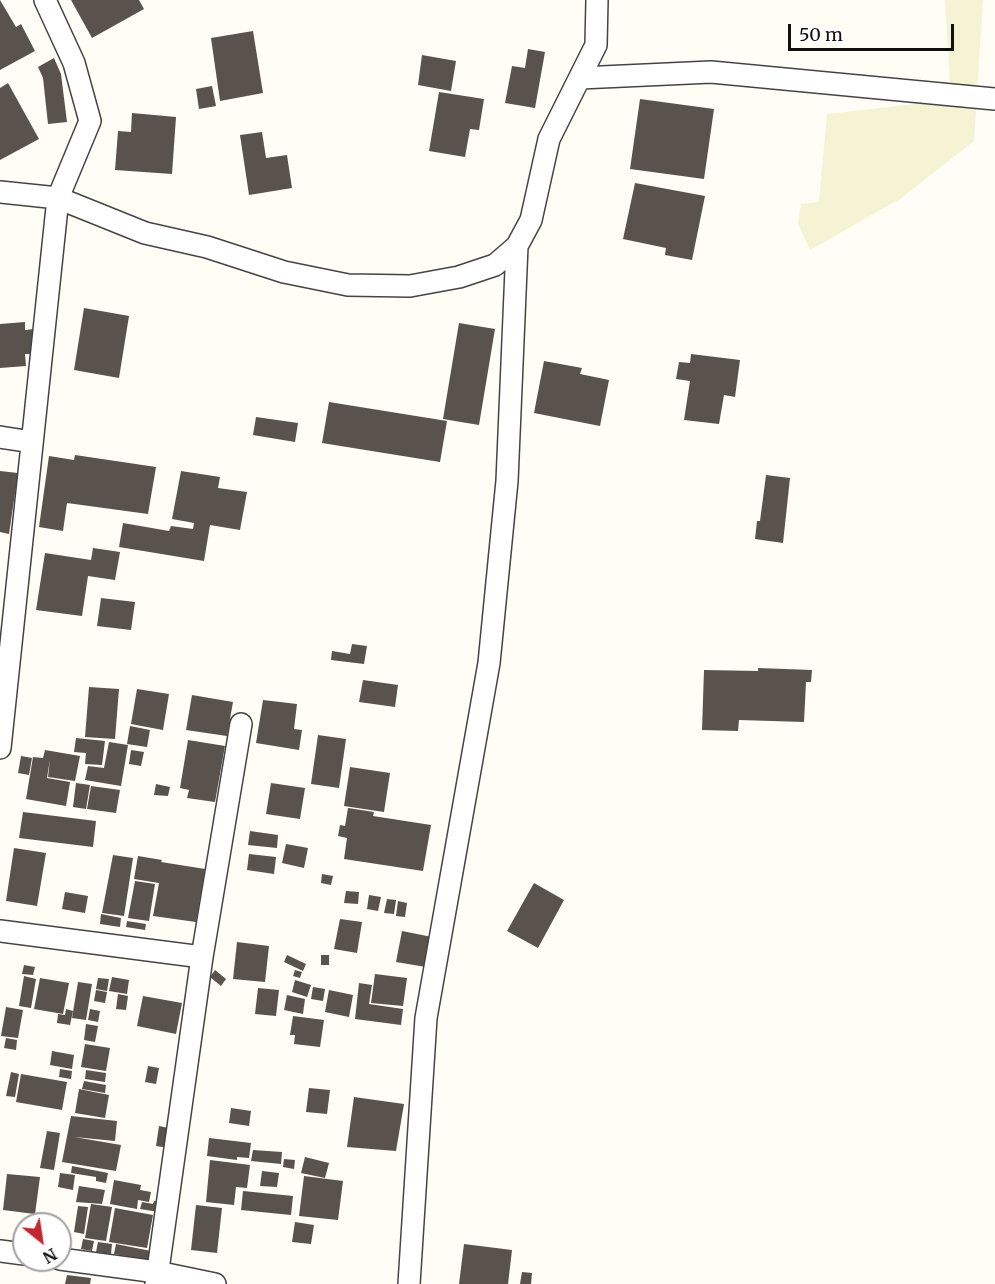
<!DOCTYPE html>
<html>
<head>
<meta charset="utf-8">
<style>
  body { margin:0 }
  #map { position:relative; width:995px; height:1284px; overflow:hidden; background:#fffdf5; font-family:Merriweather,serif }
  canvas { display:block }
  .north { position:absolute; left:12px; top:1212px; width:60px; height:60px; box-sizing:border-box; background:#fff; border:2px solid #a0a0a0; border-radius:50%; rotate:150deg; font-size:16px; font-weight:700; line-height:24px; text-align:center; color:#111 }
  .north::after { content:''; display:block; margin:auto; width:21px; height:27px; background:#c4262e; clip-path:polygon(50% 0,100% 100%,50% 72%,0 100%) }
  .scale { position:absolute; left:788px; top:24px; width:166px; height:27px; box-sizing:border-box; border:3px solid #111; border-top:0; padding-left:8px; font-size:18px; line-height:21px; white-space:nowrap; color:#111; -webkit-text-stroke:4px #fff; paint-order:stroke }
</style>
</head>
<body>
<div id="map">
<canvas width="995" height="1284"></canvas>
<div class="north">N</div>
<div class="scale">50 m</div>
</div>
<script>
const context = document.querySelector('canvas').getContext('2d');
context.lineJoin = 'round';
function paint(path, color) { context.fillStyle = color; context.fill(path, 'evenodd'); }
function strokePath(path, color, width, dash) { context.strokeStyle = color; context.lineWidth = width; context.lineCap = dash ? 'butt' : 'round'; context.setLineDash(dash || []); context.stroke(path); }
const farmland = new Path2D(`
  M945,0h38l-9,141 -74,58 -90,51 -12,-27 3,-19 18,-2 8,-88 124,-14z`);
const building = new Path2D(`
  M0,0l16,27 5,-3 14,27 -35,19z
  M71,0h68l5,9 -52,29z
  M253,31l10,62 -43,8 -9,-63z
  M528,49l17,3 -10,56 -30,-5 7,-37 13,2z
  M422,55l34,6 -5,30 -33,-6z
  M54,58l7,16 6,48 -19,2 -5,-46 -5,-11z
  M8,83l31,56 -39,21v-72z
  M212,86l4,20 -17,3 -3,-20z
  M439,92l45,7 -5,31 -9,-1 -5,28 -36,-6z
  M640,99l74,10 -10,70 -74,-10z
  M132,113l44,4 -4,57 -57,-4 3,-39 13,1z
  M262,132l4,26 21,-3 5,33 -43,7 -9,-60z
  M635,183l70,13 -13,64 -27,-5 1,-7 -43,-9z
  M84,308l45,8 -10,62 -45,-8z
  M25,322v8l9,-1 1,25h-10l1,12 -26,2v-44z
  M459,323l36,6 -16,96 -36,-6z
  M691,354l49,6 -5,37 -11,-2 -5,29 -35,-4 6,-39 -14,-2 3,-17 11,1z
  M544,361l38,7 -2,6 29,6 -9,46 -66,-13z
  M329,402l118,19 -7,41 -118,-19z
  M256,417l42,6 -3,19 -42,-7z
  M75,455l81,12 -8,47 -81,-11 -4,28 -24,-4 10,-71 25,4z
  M0,471l18,2 -9,61 -9,-2z
  M181,471l39,6 -2,11 29,4 -7,38 -30,-5 -6,36 -85,-14 4,-24 46,8 2,-5 22,3 1,-6 -22,-4z
  M766,475l24,3 -7,65 -28,-4 2,-18h3z
  M93,548l27,4 -5,28 -27,-4 -6,40 -46,-6 9,-57 46,7z
  M101,598l34,4 -4,28 -34,-4z
  M352,644l15,2 -3,18 -33,-4 1,-9 18,3z
  M758,668l54,2 -1,12h-5l-2,40 -65,-2 -1,11 -36,-1 2,-60 54,1z
  M363,680l35,5 -3,22 -36,-5z
  M89,687l30,2 -4,50 -30,-2z
  M137,689l32,5 -6,36 -32,-6z
  M192,695l41,7 -6,34 -41,-6z
  M263,700l34,4 -3,25 8,1 -3,20 -43,-7z
  M130,726l20,4 -3,17 -20,-3z
  M318,735l28,4 -7,49 -28,-4z
  M76,738l29,3 -3,24 -17,-1 1,-11 -12,-1z
  M188,740l37,6 -10,56 -28,-4 2,-8 -9,-2z
  M109,742l19,3 -7,41 -36,-6 3,-14 16,2z
  M45,750l35,6 -5,25 -27,-4 2,-18 -3,19 23,4 -4,24 -40,-7 7,-42 10,1z
  M131,750l13,2 -3,14 -12,-2z
  M21,756l11,2 -3,17 -11,-2z
  M350,767l40,6 -6,39 -40,-6z
  M76,783l14,2 -4,24 -13,-2z
  M271,783l34,5 -5,31 -34,-5z
  M156,784l14,3 -2,9 -14,-1z
  M91,786l29,4 -4,23 -29,-4z
  M348,808l26,4 -1,4 58,9 -8,46 -79,-12 3,-21 -9,-2 2,-11 5,1z
  M23,812l73,9 -3,26 -74,-9z
  M250,831l28,4 -1,13 -29,-3z
  M286,844l22,4 -4,20 -22,-5z
  M14,848l32,5 -9,53 -31,-5z
  M249,854l27,3 -2,17 -27,-4z
  M113,855l20,3 -9,58 -22,-3z
  M138,856l24,4 -1,2 44,7 -9,53 -43,-6 6,-33 -25,-4z
  M322,874l11,2 -2,9 -10,-2z
  M135,881l20,3 -6,37 -21,-3z
  M534,883l30,17 -26,48 -31,-17z
  M346,891l13,1 -1,12 -14,-1z
  M65,892l23,4 -3,17 -23,-4z
  M369,895l12,2 -3,14 -11,-2z
  M387,899l9,1 -2,14 -10,-1z
  M398,901l9,2 -2,14 -9,-1z
  M101,914l20,4 -1,9 -20,-3z
  M340,919l22,3 -5,31 -23,-4z
  M127,921l19,3 -1,6 -19,-3z
  M402,931l30,6 -6,30 -30,-5z
  M237,942l32,4 -4,36 -32,-3z
  M287,955l19,9 -3,7 -19,-9z
  M321,955h8v10h-8z
  M24,965l11,2 -2,8 -11,-1z
  M215,970l11,9 -5,7 -11,-9z
  M295,970l7,2 -2,6 -7,-2z
  M375,974l32,4 -4,28 -32,-3z
  M24,976l12,3 -5,29 -12,-2z
  M112,977l17,3 -2,14 -18,-3z
  M40,978l29,5 -6,31 -29,-5z
  M98,978l11,1 -2,12 -11,-2z
  M295,980l16,5 -4,12 -15,-5z
  M78,982l14,2 -6,36 -14,-2z
  M359,983l13,2 -3,19 34,5 -2,16 -46,-6z
  M313,987l12,2 -2,12 -12,-2z
  M258,988l21,2 -3,26 -21,-2z
  M96,990l11,2 -2,11 -11,-2z
  M329,990l24,5 -4,22 -24,-5z
  M118,994l10,2 -2,14 -10,-1z
  M287,995l18,4 -2,15 -19,-4z
  M143,996l39,7 -6,31 -39,-8z
  M6,1007l17,3 -5,28 -17,-2z
  M66,1009l7,2 -3,14 -13,-2 1,-9 7,1z
  M90,1009l10,2 -2,11 -10,-2z
  M293,1016l31,4 -4,27 -26,-3 1,-9h-5z
  M86,1024l12,2 -3,16 -11,-2z
  M6,1038l11,2 -1,10 -12,-2z
  M85,1044l25,4 -4,23 -25,-4z
  M52,1051l22,4 -2,14 -22,-4z
  M148,1066l11,2 -3,16 -11,-2z
  M60,1069l12,2 -1,8 -12,-2z
  M86,1070l20,3 -1,9 -20,-3z
  M11,1072l8,2 -4,23 -9,-1z
  M21,1074l46,8 -5,28 -46,-8z
  M84,1081l22,4 -1,8 -23,-4z
  M309,1088l21,2 -3,24 -21,-2z
  M79,1089l30,6 -4,23 -30,-5z
  M354,1097l50,7 -8,47 -49,-4z
  M231,1108l20,3 -2,15 -20,-3z
  M71,1116l46,5 -2,20 -41,-4 47,8 -5,26 -54,-9z
  M159,1126l14,3 -4,19 -13,-2z
  M47,1131l13,2 -6,37 -14,-2z
  M209,1138l42,5 -2,15 -12,-1v3l-30,-4z
  M253,1150l29,2 -1,12 -30,-3z
  M305,1157l24,6 -4,15 -24,-5z
  M284,1159l11,1 -1,9 -11,-2z
  M210,1160l40,5 -3,23 -11,-1 -2,18 -28,-3z
  M72,1166l36,7 -2,10 -10,-2v-4l-25,-4z
  M262,1171l17,2 -2,14 -17,-1z
  M60,1173l15,2 -2,15 -15,-3z
  M7,1174l33,3 -5,37 -32,-4z
  M304,1176l39,5 -5,39 -39,-4z
  M114,1180l27,5 -1,5 11,2 -2,10 -11,-2 -1,9 -27,-5z
  M79,1186l26,4 -3,14 -26,-2z
  M243,1191l50,5 -2,19 -50,-5z
  M154,1201l6,1 -1,10 -19,-3 2,-7 11,2z
  M91,1204l21,3 -6,34 -21,-3z
  M196,1205l26,3 -5,45 -26,-3z
  M78,1206l10,1 -4,27 -10,-2z
  M115,1208l38,7 -6,33 -38,-6z
  M295,1222l19,3 -3,19 -19,-2z
  M83,1239l11,2 -2,10 -11,-2z
  M98,1242l14,2 -1,10 -15,-2z
  M116,1244l35,7 -1,9 -36,-6z
  M464,1244l48,6 -4,34h-49z
  M522,1272l10,1 -1,11h-11z
  M67,1275l24,3 -1,6h-25z`);
const street = new Path2D(`
  M580,78l131,-6 284,27
  M0,192l58,6 87,35 62,14 77,25 64,13 62,1 49,-9 36,-12 22,-19 14,-26 18,-81 47,-94 1,-45
  M0,437l32,5
  M0,748l58,-550 32,-77 -16,-58 -29,-63
  M0,931l202,26
  M0,1251l24,3
  M60,1259l97,13 58,12
  M156,1284l46,-327 39,-233
  M409,1284l17,-266 63,-355 18,-182 10,-235`);
paint(farmland, '#f6f3d4');
paint(building, '#5a524d');
strokePath(street, '#444', 24);
strokePath(street, '#fff', 21);
</script>
</body>
</html>
